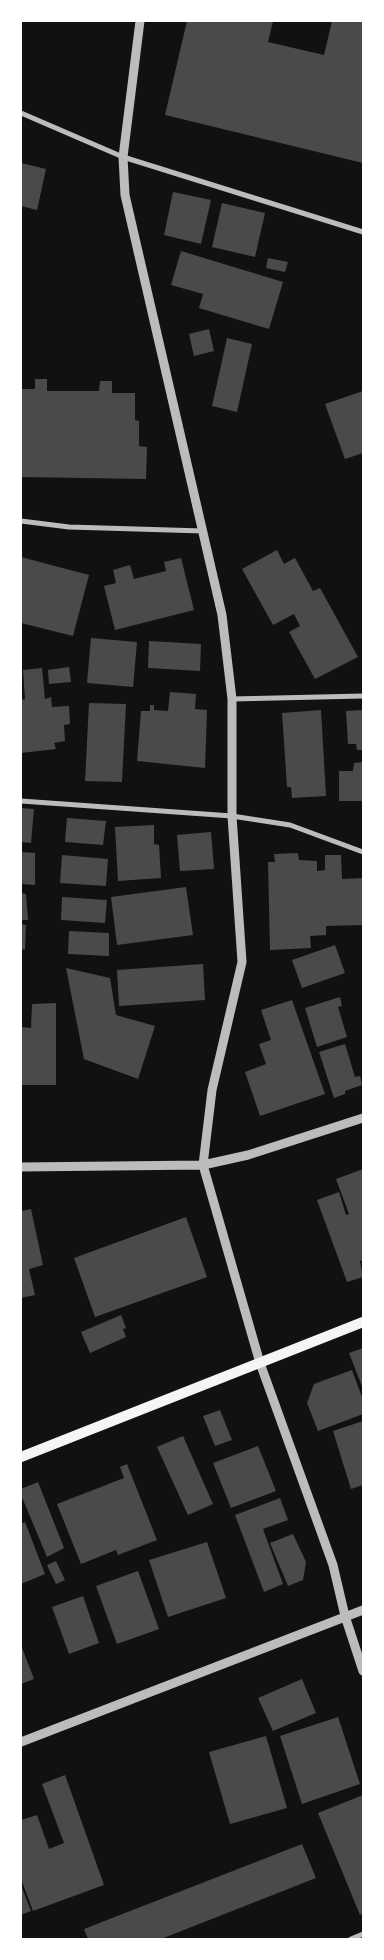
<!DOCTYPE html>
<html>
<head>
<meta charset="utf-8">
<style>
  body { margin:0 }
  #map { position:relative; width:384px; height:1960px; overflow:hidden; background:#111; font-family:Overpass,sans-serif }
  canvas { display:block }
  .frame { position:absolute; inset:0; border:22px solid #fff; pointer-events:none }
</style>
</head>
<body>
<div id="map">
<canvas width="384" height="1960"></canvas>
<div class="frame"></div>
</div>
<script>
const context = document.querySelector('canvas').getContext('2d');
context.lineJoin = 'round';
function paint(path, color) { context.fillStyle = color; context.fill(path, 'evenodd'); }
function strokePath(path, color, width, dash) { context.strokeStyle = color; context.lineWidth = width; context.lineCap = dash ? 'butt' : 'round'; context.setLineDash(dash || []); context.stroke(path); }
const building = new Path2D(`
  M187,21h86l-5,21 56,13 8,-34 31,1v141l-198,-48z
  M21,163l25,6 -9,41 -16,-4z
  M173,192l38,8 -10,44 -37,-9z
  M222,203l43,10 -10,44 -43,-10z
  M181,251l102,31 -14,47 -70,-21 4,-14 -32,-9z
  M268,258l20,4 -3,10 -19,-4z
  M209,329l5,22 -20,5 -5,-22z
  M227,338l25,6 -15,68 -25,-6z
  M35,379h12v12h52l1,-10h12v12h23v27l4,1v25l8,1 -1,32 -125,-2v-88h14z
  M363,391v62l-18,6 -20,-55z
  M277,550l7,14 11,-6 18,33 7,-3 38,69 -43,22 -26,-47 11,-6 -6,-12 -21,11 -31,-56z
  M21,557l68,18 -16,61 -52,-13z
  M181,558l13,52 -79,20 -11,-44 12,-3 -3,-13 17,-5 4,14 32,-8 -2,-9z
  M91,638l46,4 -4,45 -46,-4z
  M149,641l52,3 -1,27 -52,-3z
  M69,667l2,15 -22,2 -1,-14z
  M42,668l3,31 6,-2 1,10 17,-1 1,18 -6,1 1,16 -11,2 2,6 -35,4v-53l4,-1 -2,-29z
  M170,692l26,2 -1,15 12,1 -2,58 -68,-7 4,-50h9v-6h4v5l14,1z
  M89,703l37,1 -4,78 -37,-1z
  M321,710l5,86 -34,2 -1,-11h-4l-5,-74z
  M363,710v40h-6l-1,-6h-8l-2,-33z
  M363,762v39h-24v-30h14l1,-8z
  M21,808l13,1 -3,34 -10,-1z
  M67,818l39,3 -3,24 -38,-3z
  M154,825v19l5,1 2,33 -43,3 -3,-54z
  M211,832l3,37 -34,2 -3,-36z
  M21,852l14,1v32l-14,-1z
  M298,853l1,7 18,1v10l8,-1v-15h16l1,24 21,-1v47l-37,1v9l-16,1 1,12 -41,2 -2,-88h7l-1,-8z
  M62,855l46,4 -2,27 -46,-3z
  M186,887l7,48 -76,10 -6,-48z
  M21,893l5,1 2,26h-7z
  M62,897l45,3 -2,23 -44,-3z
  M21,924l5,1 -1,25 -4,-1z
  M69,931l40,2v23l-41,-2z
  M335,945l10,28 -43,15 -10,-28z
  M203,964l2,36 -86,6 -2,-36z
  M66,968l44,10 6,37 39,11 -17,53 -54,-20z
  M340,997l2,9 -4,1 9,30 -30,10 -12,-39z
  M292,1000l33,94 -65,22 -15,-44 21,-8 -7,-20 12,-4 -10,-30z
  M56,1003v82h-35v-58l10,1 1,-24z
  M345,1044l10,33 5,-1 2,9 -17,6v3l-11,4 -15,-46z
  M363,1169v91l-3,1 3,16 -16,5 -30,-82 22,-8 7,23 3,-1 -13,-35z
  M31,1209l12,56 -14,4 6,26 -14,3v-87z
  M186,1217l21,60 -112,40 -21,-59z
  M121,1315l5,13 -3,1 3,8 -36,16 -9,-21z
  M363,1348v41l-14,-36z
  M352,1370l11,30v14l-45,17 -11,-28 7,-19z
  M220,1410l12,30 -17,6 -12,-30z
  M363,1421v64l-12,4 -18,-58z
  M183,1436l30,68 -25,11 -31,-68z
  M258,1446l18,45 -45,17 -18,-45z
  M127,1464l30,76 -39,15 -2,-5 -35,14 -24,-60 67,-26 -4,-11z
  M38,1482l26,66 -17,9 -26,-62v-6z
  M280,1498l8,22 -25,9 20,55 -19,8 -29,-77z
  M25,1522l20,52 -24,10v-60z
  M293,1534l13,28 -3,18 -15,6 -18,-43z
  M207,1542l19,56 -58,19 -19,-57z
  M56,1561l9,19 -9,4 -9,-19z
  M138,1571l21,58 -42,15 -21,-58z
  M83,1596l16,47 -30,11 -17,-47z
  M21,1645l13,34 -13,5z
  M302,1679l14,34 -43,18 -15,-33z
  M338,1717l22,67 -58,20 -22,-68z
  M266,1736l21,72 -57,16 -21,-72z
  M65,1775l39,110 -71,26 -12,-32v-59l16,-5 12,34 15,-6 -22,-59z
  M363,1795v118l-3,2 -42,-102z
  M302,1844l14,34 -155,61h-73l-4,-10z
  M21,1885l10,26 -10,4z`);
const minor = new Path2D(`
  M21,113l102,44 240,75
  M21,521l48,6 134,4
  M232,699l131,-3
  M21,801l211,15 58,9 73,27
  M351,1939l12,-5`);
const tertiary = new Path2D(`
  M140,21l-17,136 2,38 97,420 10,84v117l10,146 -30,128 -9,75 57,198 73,202 12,51 18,55
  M21,1167l182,-2 45,-10 115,-37
  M21,1742l342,-132`);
const secondary = new Path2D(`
  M21,1457l342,-135`);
paint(building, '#4a4a4a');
strokePath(minor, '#bcbcbc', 5);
strokePath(tertiary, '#bcbcbc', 9);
strokePath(secondary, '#f5f5f5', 10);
</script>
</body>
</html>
